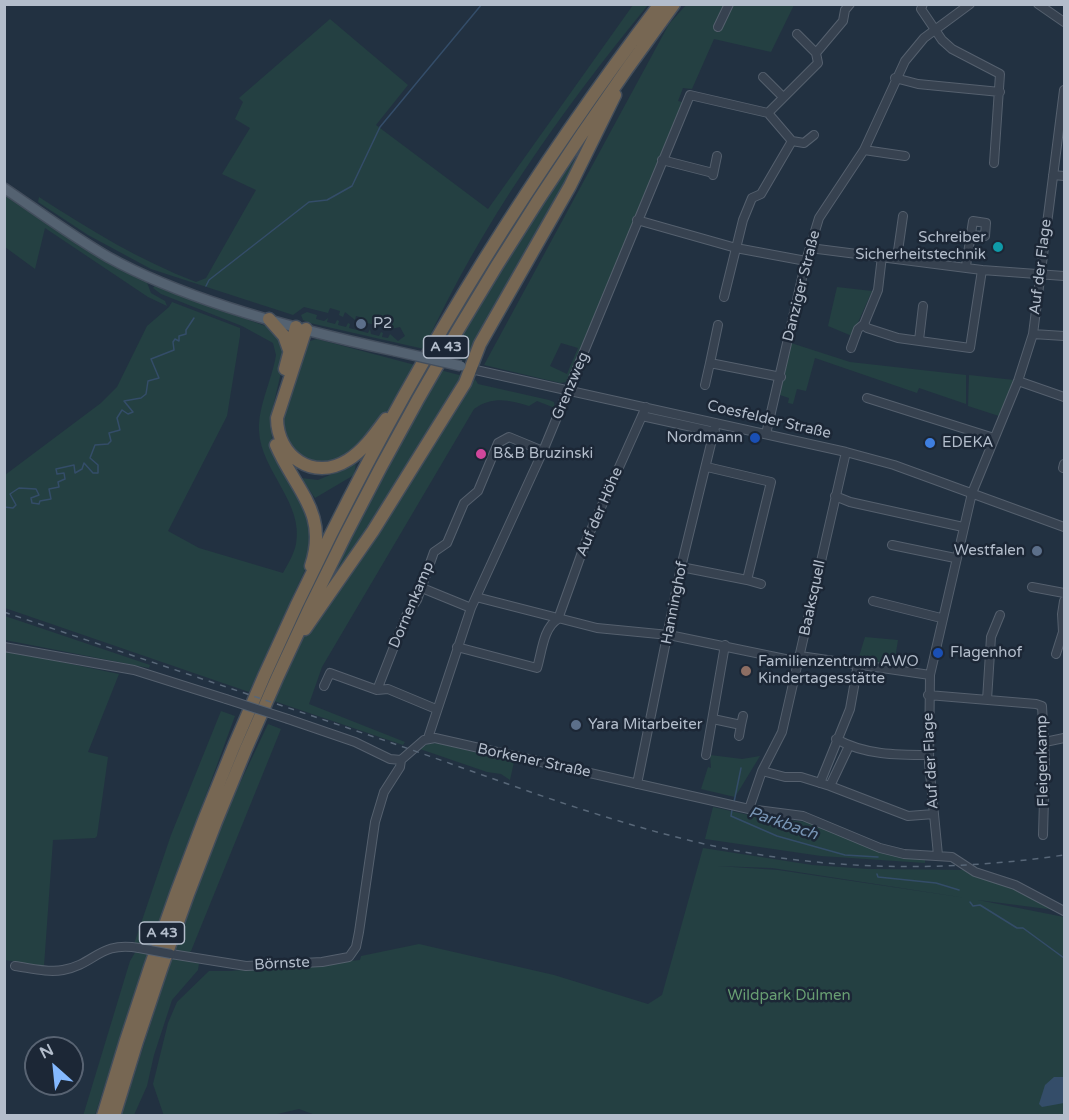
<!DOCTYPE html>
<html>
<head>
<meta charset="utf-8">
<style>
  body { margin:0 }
  #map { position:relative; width:1069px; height:1120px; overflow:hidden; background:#223141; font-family:"Varela Round",sans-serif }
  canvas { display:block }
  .frame { position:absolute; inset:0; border:6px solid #b3bdcb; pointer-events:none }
  .north { position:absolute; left:24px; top:1036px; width:60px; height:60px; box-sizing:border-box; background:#1c2736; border:2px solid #586372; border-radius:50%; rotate:333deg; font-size:16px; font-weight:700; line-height:24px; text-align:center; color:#b3bdcb }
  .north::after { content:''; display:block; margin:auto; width:21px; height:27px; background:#84b9ff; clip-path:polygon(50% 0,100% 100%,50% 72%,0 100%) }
</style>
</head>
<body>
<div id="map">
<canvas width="1069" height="1120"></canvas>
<div class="frame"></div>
<div class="north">N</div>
</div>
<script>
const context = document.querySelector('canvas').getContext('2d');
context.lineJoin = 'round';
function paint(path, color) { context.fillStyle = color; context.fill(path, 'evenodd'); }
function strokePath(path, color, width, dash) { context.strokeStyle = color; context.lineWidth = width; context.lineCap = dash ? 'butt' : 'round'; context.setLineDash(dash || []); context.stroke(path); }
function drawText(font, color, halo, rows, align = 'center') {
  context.font = font + ' "Varela Round",sans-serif'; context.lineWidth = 5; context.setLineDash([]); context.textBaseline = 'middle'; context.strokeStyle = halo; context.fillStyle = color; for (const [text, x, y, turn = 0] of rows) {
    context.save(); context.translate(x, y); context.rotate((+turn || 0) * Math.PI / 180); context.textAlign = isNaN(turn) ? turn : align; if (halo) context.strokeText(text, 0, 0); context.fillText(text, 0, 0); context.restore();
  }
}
const green = new Path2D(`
  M633,5h15c-86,105 -168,220 -224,344l-114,-26 -7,-3 -2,-5 6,-3 10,3 -1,4 8,2 4,-3 -1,4 8,2 2,-4 2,1 -1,4 8,2 2,-4 2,1 -1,4 8,2 2,-4 1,5 8,2 2,-4 1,5 8,2 2,-4 2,1 -1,4 6,1 2,-4 8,7 7,-5 -5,-9 -9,2 -8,-2 1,-4 -7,-2 -2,4 -12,-3 1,-4 -8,-2 -1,4 -10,-8 -2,5 -4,-2 1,-4 -10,-3 -2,5 -24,-6 -11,8 -142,-46 -63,-34 -50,-33 1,-5c51,33 100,63 157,85l10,-4 50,-88 -34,-16 28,-46 -15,-9 8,-17 -4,-4 91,-79 78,66 -32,40 112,84z
  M686,5h108l-23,47 -57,-13 -22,50 -9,-1 -5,13 8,2 -119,279 -7,1 -76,-18 185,-341zM561,343l17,5 -11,26 -17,-8z
  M582,149l-50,98 -65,113 -19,-4 74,-123z
  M5,192l141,88 5,13 14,8 2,5 -19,-9 -103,-69 -10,41 -30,-22z
  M156,284l26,12 89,32 6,4 8,23 -14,61 1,25 40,78 -3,42 -60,131 -244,-84v-133l96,-72 16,-16 30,-61 22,-19 3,-5 68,26v8l-13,80 -59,115 31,17 84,25c5,-9 11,-19 13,-29 8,-41 -35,-73 -37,-113 -1,-25 13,-51 17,-76l-3,-12 -31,-17 -81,-32 -8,-6z
  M837,287l35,4 -20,45 -24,-10z
  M317,339l98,26 -25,42 -24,34 -35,24 -35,-8 -17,-27 27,-88z
  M791,343l59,19 116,13v29l-47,-16 -2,5 -102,-35 -9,33 -9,-2 -4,15 -5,-1 1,-5 -9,-3z
  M440,370l23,6 -33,56 -113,175 32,-68z
  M969,375l45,5 -15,36 -31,-10z
  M475,379l3,5 71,16 5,2 1,6 -18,-7 -8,5c-20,-6 -36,-10 -55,3l-152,258 -13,37 96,38 -2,3 -129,-44 33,-71z
  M356,464l-2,11 -39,23 -14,-20 17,2z
  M5,616l145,49 -1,3 -144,-28z
  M865,637l33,3 -4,25 -36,-5z
  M4,650l115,24 -31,78 20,5 -11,79 -2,2 -42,2 -9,126 -39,-6z
  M221,711l14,5 -85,231 -16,-3 37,-109z
  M268,724l13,5 -90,222 -4,3 -14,-3 57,-147z
  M438,743l76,19 -4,18 -9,-6 -14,-2 -67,-23 8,-5z
  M710,755l32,4 18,-3 -25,41 -34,-8 7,-22 3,1z
  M713,807l54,12 44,3 91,36 23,1v4l-104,-7 -116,-17z
  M703,848l109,17 56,4 98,1 51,19 38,21 -77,-10 86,17v198l-746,1 -19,-7 -26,6 -109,1 -11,-32 15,-61 9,-21 32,-31h21l130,-11 1,-4 58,-12 135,31 94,29 14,-9zM717,866l55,2 194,30 -188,-28z
  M136,951l12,2 -53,162 -12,1 47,-155z
  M172,957l27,6 -1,7 -26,30 -18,55 -7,31 -13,29 -13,1z`);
const water = new Path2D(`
  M1054,1077h10v26l-22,4 -3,-3 6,-19z`);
const stream = new Path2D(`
  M206,286l3,-6 100,-78 18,-2 25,-14 28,-59 102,-123
  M4,507l9,1 3,-3 -6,-11 9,-6 17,1 3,6 -8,3 1,5 7,1 1,-3 11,-2 -2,-10 10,-2 -1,-5 7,-3 -1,-6 -7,1 -1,-5 18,-4 1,8 7,-4 2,-6 9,10h5v-8l-8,-7 5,-13 13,-1 3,-3 -2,-8 11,-3 -3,-12 5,-8 6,4 5,-2 -9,-11 17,-3 5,-4 2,-13 11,-3 -8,-19 23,-9 -1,-8 2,-3 4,2v-5l7,-2v-4l8,-12
  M734,802l7,-34
  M732,810l-1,6 46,20 68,19 33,2
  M877,874l1,3 58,6 23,7
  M970,902l3,4 7,-1 37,23h6l41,30`);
const minor = new Path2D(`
  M923,4l-2,5 21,31 10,9 48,25 -6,89
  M1038,4l26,18
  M718,27l11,-23
  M797,34l19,19
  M763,77l20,20
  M895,78l23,6 82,8
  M792,141l12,2 10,-8
  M864,150l41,6
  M662,160l51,13
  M713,175l4,-19
  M1053,175l11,1
  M637,220l99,28 70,13
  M810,248l172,22 82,6
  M882,256l-4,34 -14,34 3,4 31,10 72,10 12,-78
  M897,258l6,-42
  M966,266l7,-45 13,2 -1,13 -14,-1
  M724,297l19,-77 9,-22 9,-4 31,-53 -24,-28 50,-50 -2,-10 27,-32 2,-11 5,-6
  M718,325l-8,38 71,14
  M1033,334l31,2
  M919,340l4,-34
  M851,348l7,-19 6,-5
  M471,369l375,83 48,13 170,62
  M1018,381l46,16
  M705,385l5,-22
  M867,398l127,40
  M642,416l73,16
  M766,434l40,-173 13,-43 45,-68 41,-89 19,-23 46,-34
  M1063,468l1,-4
  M835,496l15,6 113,25
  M892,545l63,13
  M681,567l66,13 24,-98 -64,-15
  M747,580l14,4
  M1032,587l32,6
  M422,588l49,20
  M476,597l121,31 72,7 121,25 10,-4 130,19
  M873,601l68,17
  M4,647l130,23 92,29
  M457,647l80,21c5,-16 6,-40 21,-49l28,-78 60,-134
  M1056,654l7,-22 -1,-18 2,-13
  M324,686l6,-13 47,17 11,-1 48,20
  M377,690l29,-74 11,-16 17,-48 13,-9 17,-40 14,-12 20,-48 11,-6 34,14
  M928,695l108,9 6,2 3,56 -2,73
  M987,700l4,-63 9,-22
  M288,719l67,23 35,17 11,1 23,-20 11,-2 314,71 54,7 77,32 24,6 48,3 23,15 40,13 49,26
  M713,719l28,6 2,-9
  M739,736l2,-11
  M428,738l43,-130 72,-157 147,-356 78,18
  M836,739c29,16 60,16 93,16
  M1045,742l19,-4
  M706,755l19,-110
  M762,771l23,6h16l29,9 78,30 26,-2
  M820,783l30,-74 8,-45
  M637,784l44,-217 35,-144
  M830,786l19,-40
  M749,809l13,-38 20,-39 64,-280
  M938,855l-9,-92 1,-88 42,-182 46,-112 15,-47 31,-244
  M171,954l75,12 76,-4 27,-5 7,-10 3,-15 16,-110 9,-30 16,-25 1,-7
  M15,966c15,2 33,7 48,4 33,-6 36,-29 76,-22`);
const major = new Path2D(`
  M4,188c34,23 68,48 104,69 79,44 198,75 287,94`);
const highway = new Path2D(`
  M269,319l15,17 5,14
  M306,329l-29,89c0,38 36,64 71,42 15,-9 27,-26 38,-41
  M285,369l11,-42
  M276,445c19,45 53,67 35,121
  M305,629l68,-98 92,-148 15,-39 90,-158 45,-91
  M103,1116c117,-400 305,-780 557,-1112
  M114,1116c119,-402 311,-775 560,-1112`);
const rail = new Path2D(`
  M4,612c129,44 259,87 388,131 107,37 215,80 326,104 115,24 231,25 346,8`);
const minorBridge = new Path2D(`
  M226,699l62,20
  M139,948l32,6`);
const majorBridge = new Path2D(`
  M395,351l66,15`);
const markers = [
  [998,247,6,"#0f9aa8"],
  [361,324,6,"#5c6f8a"],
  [755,438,6,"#1a4fb4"],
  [930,443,6,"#3f7fe0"],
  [481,454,6,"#d1479c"],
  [1037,551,6,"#5c6f8a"],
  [938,653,6,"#1a4fb4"],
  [746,671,6,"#8d6e63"],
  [576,725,6,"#5c6f8a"]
];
const shields = [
  [446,347,45],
  [162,933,45]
];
const shieldNames = [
  ["A 43",446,347],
  ["A 43",162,933]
];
const poiNames = [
  ["Schreiber",986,238,"right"],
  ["Sicherheitstechnik",986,255,"right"],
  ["P2",373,324],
  ["Nordmann",743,438,"right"],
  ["EDEKA",942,443],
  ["B&B Bruzinski",493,454],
  ["Westfalen",1025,551,"right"],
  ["Flagenhof",950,653],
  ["Familienzentrum AWO",758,662],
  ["Kindertagesstätte",758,679],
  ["Yara Mitarbeiter",588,725]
];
const streetNames = [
  ["Auf der Flage",1041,267,-83],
  ["Danziger Straße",802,286,-76],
  ["Grenzweg",571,386,-67],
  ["Coesfelder Straße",769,420,13],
  ["Auf der Höhe",600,512,-67],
  ["Baaksquell",813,598,-78],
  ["Hanninghof",675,603,-79],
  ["Dornenkamp",412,605,-67],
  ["Borkener Straße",534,761,12],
  ["Auf der Flage",931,761,-93],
  ["Fleigenkamp",1043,761,-91],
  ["Börnste",282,964,-3]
];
const parkNames = [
  ["Wildpark Dülmen",789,996]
];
const waterNames = [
  ["Parkbach",783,824,19]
];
paint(green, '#244042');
paint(water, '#344d69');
strokePath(stream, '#344d69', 1.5);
strokePath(minor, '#55606e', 10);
strokePath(major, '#434e5d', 12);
strokePath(highway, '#424d5b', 15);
strokePath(minor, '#374250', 8);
strokePath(major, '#546271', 9);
strokePath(highway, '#776753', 12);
strokePath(rail, '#586778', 1.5, [6, 6]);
strokePath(minorBridge, '#55606e', 10, []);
strokePath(majorBridge, '#434e5d', 12, []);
strokePath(minorBridge, '#374250', 8);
strokePath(majorBridge, '#546271', 9);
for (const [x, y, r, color] of markers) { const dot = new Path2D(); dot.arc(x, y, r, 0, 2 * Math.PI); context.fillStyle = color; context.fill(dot); strokePath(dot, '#1c2736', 2); }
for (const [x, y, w] of shields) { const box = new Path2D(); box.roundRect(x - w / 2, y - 11, w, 22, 4.5); context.fillStyle = '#1c2736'; context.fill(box); strokePath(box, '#b3bdcb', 1.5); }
drawText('bold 14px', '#b3bdcb', null, shieldNames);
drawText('15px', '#b3bdcb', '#1c2736', poiNames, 'left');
drawText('15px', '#b3bdcb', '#1c2736', streetNames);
drawText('15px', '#689e72', '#1c2736', parkNames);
drawText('italic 16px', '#7895b5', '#1c2736', waterNames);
</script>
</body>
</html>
